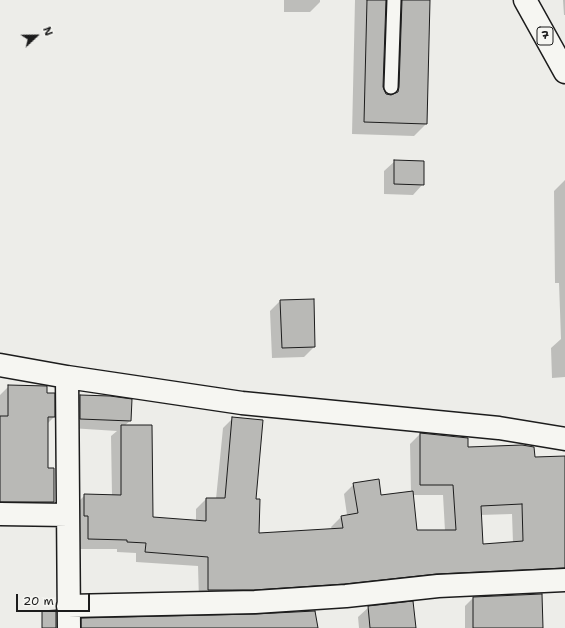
<!DOCTYPE html>
<style>
body{margin:0}
#map{position:relative;width:565px;height:628px;overflow:hidden;background:#edede9;font-family:"Shantell Sans",sans-serif}
canvas{display:block}
.north{position:absolute;left:16px;top:16px;width:40px;height:40px;-webkit-text-stroke:3px #f6f6f2;paint-order:stroke;rotate:68deg;font-size:11px;font-weight:700;line-height:16px;text-align:center;color:#1c1c1c}
.north::after{content:'';display:block;margin:auto;width:14px;height:18px;background:#1c1c1c;clip-path:polygon(50% 0,100% 100%,50% 72%,0 100%)}
.scale{position:absolute;left:16px;top:594px;width:74px;height:18px;box-sizing:border-box;border:2px solid #1c1c1c;border-top:0;padding-left:5px;font-size:12px;line-height:14px;white-space:nowrap;color:#1c1c1c;-webkit-text-stroke:3px #f6f6f2;paint-order:stroke}
</style>
<div id="map">
<canvas width="565" height="628"></canvas>
<div class="north">N</div>
<div class="scale">20 m</div>
</div>
<script>
const ctx = document.querySelector('canvas').getContext('2d');
ctx.lineJoin = 'round';
function fill(path, color) { ctx.fillStyle = color; ctx.fill(path, 'evenodd'); }
const toPath = rows => new Path2D(rows.map(r => 'M' + r).join(''));
function trace(path, color, width, dash) { ctx.strokeStyle = color; ctx.lineWidth = width; ctx.lineCap = dash ? 'butt' : 'round'; ctx.setLineDash(dash || []); ctx.stroke(path); }
function drawText(font, color, halo, rows, align = 'center') {
  ctx.font = font + ' "Shantell Sans",sans-serif'; ctx.lineWidth = 3.5; ctx.setLineDash([]); ctx.textBaseline = 'middle'; ctx.strokeStyle = halo; ctx.fillStyle = color; for (const [text, x, y, turn = 0] of rows) {
    ctx.save(); ctx.translate(x, y); ctx.rotate((+turn || 0) * Math.PI / 180); ctx.textAlign = isNaN(turn) ? turn : align; if (halo) ctx.strokeText(text, 0, 0); ctx.fillText(text, 0, 0); ctx.restore();
  }
}
fill(toPath([
 [284,0,320,0,320,2,310,12,284,12],
 [355,0,429,0,426,124,414,136,352,134],
 [385,5,389,8,390,13,387,95,382,87],
 [563,0,565,0,565,15,564,15],
 [395,161,423,184,413,195,384,194,384,171],
 [565,180,565,377,552,378,551,348,561,339,559,283,555,283,554,191],
 [281,300,314,347,304,357,272,358,270,311],
 [9,386,46,394,54,417,47,424,47,469,53,502,41,514,0,513,0,395],
 [80,396,130,421,124,426,152,518,196,521,196,509,206,499,216,499,223,428,233,418,255,500,258,534,332,529,331,527,341,517,347,515,344,494,354,484,381,496,411,492,410,444,420,434,467,448,534,458,565,457,565,583,199,600,198,566,136,562,136,553,117,552,117,549,78,549,75,505,85,495,112,496,111,436,117,431,70,428,70,406],
 [413,495,443,495,445,531,417,530],
 [512,514,513,543,482,545,480,515],
 [473,598,542,628,465,628,465,606],
 [369,607,415,628,359,628,358,617]
]), '#0003');
const building = toPath([
 [367,0,386,0,383,87,386,94,391,95,398,92,399,87,402,0,430,0,427,124,364,122,367,0],
 [394,160,424,161,424,185,394,184,394,160],
 [314,299,315,347,282,348,280,300,314,299],
 [8,385,47,386,47,393,55,393,55,417,48,417,48,468,54,468,54,502,0,502,0,416,8,416,8,385],
 [80,395,110,396,132,399,131,421,80,419,80,395],
 [232,417,263,420,256,499,260,499,259,533,343,528,341,516,358,513,353,483,379,479,381,495,413,491,417,530,456,530,453,485,420,485,420,433,468,438,468,447,522,445,534,447,535,457,565,456,565,568,437,574,345,584,254,590,208,590,208,557,145,552,146,543,127,542,127,540,88,539,88,516,84,516,84,494,121,495,121,425,152,425,153,517,206,521,206,498,225,498,232,417],
 [522,504,523,541,483,544,481,506,522,504],
 [542,594,543,628,473,628,473,597,542,594],
 [413,601,416,628,370,628,368,606,413,601],
 [56,610,56,628,42,628,42,611,56,610],
 [315,611,318,628,81,628,81,618,255,614,315,611]
]);
fill(building, '#b9b9b6');
trace(building, '#1c1c1c', 1);
const service = toPath([
 [391,87,394,0]
]);
const minor = toPath([
 [0,365,67,377,242,403,499,428,565,439],
 [67,377,69,628],
 [0,514,68,515],
 [68,606,255,602,346,596,438,586,565,580]
]);
const trunk = toPath([
 [525,0,565,72]
]);
trace(service, '#1c1c1c', 16);
trace(minor, '#1c1c1c', 25);
trace(trunk, '#1c1c1c', 25);
trace(service, '#f6f6f2', 13);
trace(minor, '#f6f6f2', 22);
trace(trunk, '#f6f6f2', 22);
for (const [x, y, w] of [
 [545,36,16]
]) { const box = new Path2D(); box.roundRect(x - w / 2, y - 9, w, 18, 3); ctx.fillStyle = '#f6f6f2'; ctx.fill(box); trace(box, '#1c1c1c', 1); }
drawText('bold 11px', '#1c1c1c', null, [
 ["7",545,36]
]);
</script>
